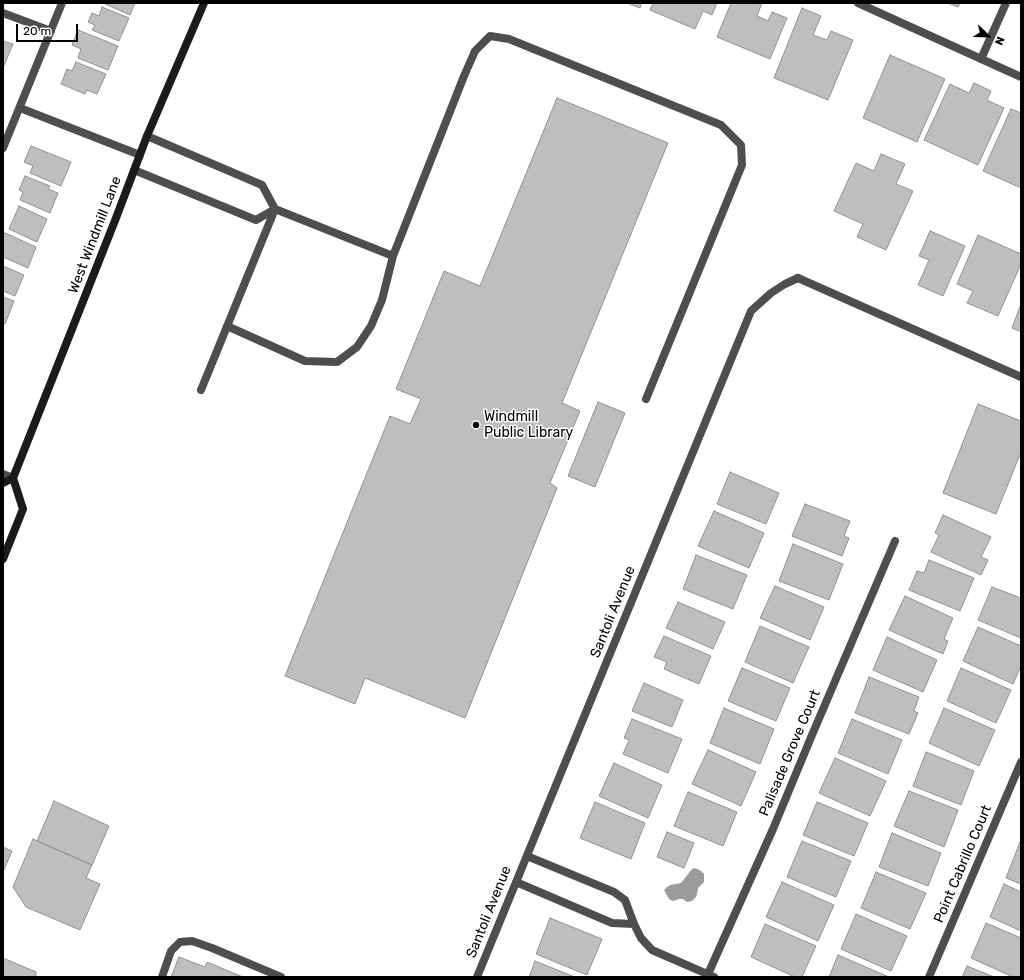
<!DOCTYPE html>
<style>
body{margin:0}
#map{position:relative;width:1024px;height:980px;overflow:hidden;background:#fff;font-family:Rubik,sans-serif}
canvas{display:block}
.frame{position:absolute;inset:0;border:4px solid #000;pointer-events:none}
.north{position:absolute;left:968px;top:16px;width:40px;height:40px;-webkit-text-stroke:3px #fff;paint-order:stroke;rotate:113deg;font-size:11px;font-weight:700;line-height:16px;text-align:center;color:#000}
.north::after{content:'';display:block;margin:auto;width:14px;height:18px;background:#000;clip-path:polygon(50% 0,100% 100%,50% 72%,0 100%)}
.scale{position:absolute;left:16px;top:24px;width:62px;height:18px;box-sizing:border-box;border:2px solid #000;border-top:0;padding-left:5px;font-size:12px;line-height:14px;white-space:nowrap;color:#000;-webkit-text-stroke:3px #fff;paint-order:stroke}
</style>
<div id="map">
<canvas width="1024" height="980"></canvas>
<div class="frame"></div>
<div class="north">N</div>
<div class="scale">20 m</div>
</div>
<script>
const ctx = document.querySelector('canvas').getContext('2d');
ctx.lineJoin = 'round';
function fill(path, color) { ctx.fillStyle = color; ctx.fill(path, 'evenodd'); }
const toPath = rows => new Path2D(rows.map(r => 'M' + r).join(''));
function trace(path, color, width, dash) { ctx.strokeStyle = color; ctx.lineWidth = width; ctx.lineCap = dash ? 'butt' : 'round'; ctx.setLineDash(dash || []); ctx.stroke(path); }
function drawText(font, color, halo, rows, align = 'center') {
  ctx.font = font + ' Rubik,sans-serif'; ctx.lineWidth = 3; ctx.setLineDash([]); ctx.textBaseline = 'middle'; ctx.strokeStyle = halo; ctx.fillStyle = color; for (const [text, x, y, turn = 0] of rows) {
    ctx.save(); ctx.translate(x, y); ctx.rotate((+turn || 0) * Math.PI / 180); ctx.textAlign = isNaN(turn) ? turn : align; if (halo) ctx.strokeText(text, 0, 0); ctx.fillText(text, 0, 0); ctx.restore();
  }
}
fill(toPath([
 [694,868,700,870,704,874,704,882,698,888,697,894,696,897,692,901,687,902,683,899,679,899,674,901,670,900,666,894,664,890,667,887,670,885,681,883,692,869]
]), '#9c9c9c');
const building = toPath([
 [103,3,135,3,130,15,103,3],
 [627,3,641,3,640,8,627,3],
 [653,3,717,3,712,15,703,11,695,29,650,10,653,3],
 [731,3,762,3,757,16,768,21,772,12,787,18,770,59,717,37,731,3],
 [948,3,960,3,958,7,948,3],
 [102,7,129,18,119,41,92,30,95,25,88,22,92,13,99,16,102,7],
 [802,8,821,16,813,35,827,40,831,31,853,40,828,100,774,78,802,8],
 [78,30,118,46,108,70,78,58,81,49,72,45,78,30],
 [3,41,13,44,3,68,3,41],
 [890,55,945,79,917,142,863,118,890,55],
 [76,62,106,74,97,94,87,90,85,94,61,84,67,69,72,71,76,62],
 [974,83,991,91,987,100,1004,108,978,165,924,140,950,84,969,93,974,83],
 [557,98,668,143,562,403,580,411,550,483,557,488,465,718,365,678,355,704,285,676,390,416,410,424,421,399,396,389,444,271,480,286,557,98],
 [1011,109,1021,113,1021,188,983,171,1011,109],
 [31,146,71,162,61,186,30,173,33,166,24,162,31,146],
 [881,154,905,164,896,184,913,191,886,250,857,237,863,224,834,211,856,163,874,171,881,154],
 [25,176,50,186,48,189,58,193,50,213,20,200,23,192,19,190,25,176],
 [19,206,47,219,37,242,9,229,19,206],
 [930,231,965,246,943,296,918,285,929,260,919,256,930,231],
 [3,232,36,247,28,268,3,257,3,232],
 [978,235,1021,254,1021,264,998,316,967,303,973,291,957,284,978,235],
 [3,266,24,275,15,296,3,291,3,266],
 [3,297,14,301,5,324,3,323,3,297],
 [1021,304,1021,332,1012,328,1021,304],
 [598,402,625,413,595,487,568,476,598,402],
 [978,404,1021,421,1021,452,996,514,943,493,978,404],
 [730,472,779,493,766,524,717,504,730,472],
 [805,504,850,521,844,536,849,538,842,556,792,536,805,504],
 [714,511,764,533,749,568,698,546,714,511],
 [943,515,991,537,981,557,988,560,981,575,931,552,939,535,935,533,943,515],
 [793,544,843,564,829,600,779,581,793,544],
 [696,555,747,575,733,609,683,589,696,555],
 [929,560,974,578,960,611,909,590,917,571,924,573,929,560],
 [775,586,824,607,810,640,760,618,775,586],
 [992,587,1021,598,1021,638,978,620,992,587],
 [905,596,953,618,944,639,948,641,943,654,889,630,905,596],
 [678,602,725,622,713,649,666,628,678,602],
 [760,626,809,647,793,683,745,662,760,626],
 [978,627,1021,646,1021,666,1013,684,963,661,978,627],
 [664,636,711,656,699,684,664,669,667,662,654,657,664,636],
 [887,637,937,660,923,692,873,670,887,637],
 [742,668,790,688,776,721,728,701,742,668],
 [961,668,1011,690,996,723,947,701,961,668],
 [869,677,919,697,914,711,918,713,909,734,855,713,869,677],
 [644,683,683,700,672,727,632,711,644,683],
 [724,708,774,729,760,764,710,743,724,708],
 [944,708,995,730,979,766,929,743,944,708],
 [632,719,682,739,668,773,623,754,629,740,624,738,632,719],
 [852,719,902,740,888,774,838,753,852,719],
 [708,750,756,772,741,806,692,784,708,750],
 [926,752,974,771,961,805,913,786,926,752],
 [835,758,886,781,870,816,819,793,835,758],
 [614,763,662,785,648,818,599,796,614,763],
 [909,791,958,810,944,847,894,826,909,791],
 [688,792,737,812,723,846,674,826,688,792],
 [54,801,109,826,92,865,37,841,54,801],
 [595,802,645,823,631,859,580,838,595,802],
 [817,802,868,823,854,856,803,835,817,802],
 [667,832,694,843,684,868,657,857,667,832],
 [892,833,941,853,928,886,879,867,892,833],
 [33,839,92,865,86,878,100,884,80,930,26,907,13,887,33,839],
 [802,841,851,861,836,897,787,877,802,841],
 [1020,842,1021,843,1021,884,1006,878,1020,842],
 [3,847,12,851,3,872,3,847],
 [876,872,926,893,910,929,861,908,876,872],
 [782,882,834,905,818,941,766,917,782,882],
 [1004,884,1021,892,1021,931,990,917,1004,884],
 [856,914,907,936,891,971,841,949,856,914],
 [550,918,602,939,587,975,536,954,550,918],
 [986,923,1021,938,1021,977,1013,977,971,958,986,923],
 [765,924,816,946,802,977,795,977,751,957,765,924],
 [838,955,889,977,829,977,838,955],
 [179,957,205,967,207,962,243,977,171,977,179,957],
 [3,958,36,972,36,977,3,977,3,958],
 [535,961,575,977,529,977,535,961],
 [967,966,994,977,962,977,967,966]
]);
fill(building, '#bebebe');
trace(building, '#929292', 1);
trace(toPath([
 [147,136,262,185,275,209,393,256],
 [134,170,256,220,275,209],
 [798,278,1021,377],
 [227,326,305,361,337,362,357,347,371,326,382,300,393,256,464,76,475,51,490,36,509,39,721,125,741,145,742,165,646,399],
 [201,390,275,209],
 [3,474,13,478],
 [162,977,171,951,180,942,192,941,212,948,281,977]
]), '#4e4e4e', 8);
trace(toPath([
 [858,3,1021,77],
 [3,13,51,31],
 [981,59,1006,3],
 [20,108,140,155],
 [3,148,62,3],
 [527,856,614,892,625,900,634,924,641,938,652,950,714,977],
 [516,882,612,923,634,924],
 [708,974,773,829,812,735,895,541],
 [477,977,751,311,771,293,785,284,798,278],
 [929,977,1021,762]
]), '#4e4e4e', 8);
trace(toPath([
 [3,483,13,478],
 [3,559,23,509,13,478,116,218,147,136,204,3]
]), '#1b1b1b', 8);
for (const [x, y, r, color] of [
 [476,425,4,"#000"]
]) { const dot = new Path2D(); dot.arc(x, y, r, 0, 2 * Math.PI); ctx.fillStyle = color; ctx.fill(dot); trace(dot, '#fff', 1.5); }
drawText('14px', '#000', '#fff', [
 ["West Windmill Lane",95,235,-69],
 ["Santoli Avenue",613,612,-68],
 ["Palisade Grove Court",790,753,-67],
 ["Point Cabrillo Court",963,864,-67],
 ["Santoli Avenue",489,912,-68]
]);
drawText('14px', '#000', '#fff', [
 ["Windmill",484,417],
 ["Public Library",484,433]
], 'left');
</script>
